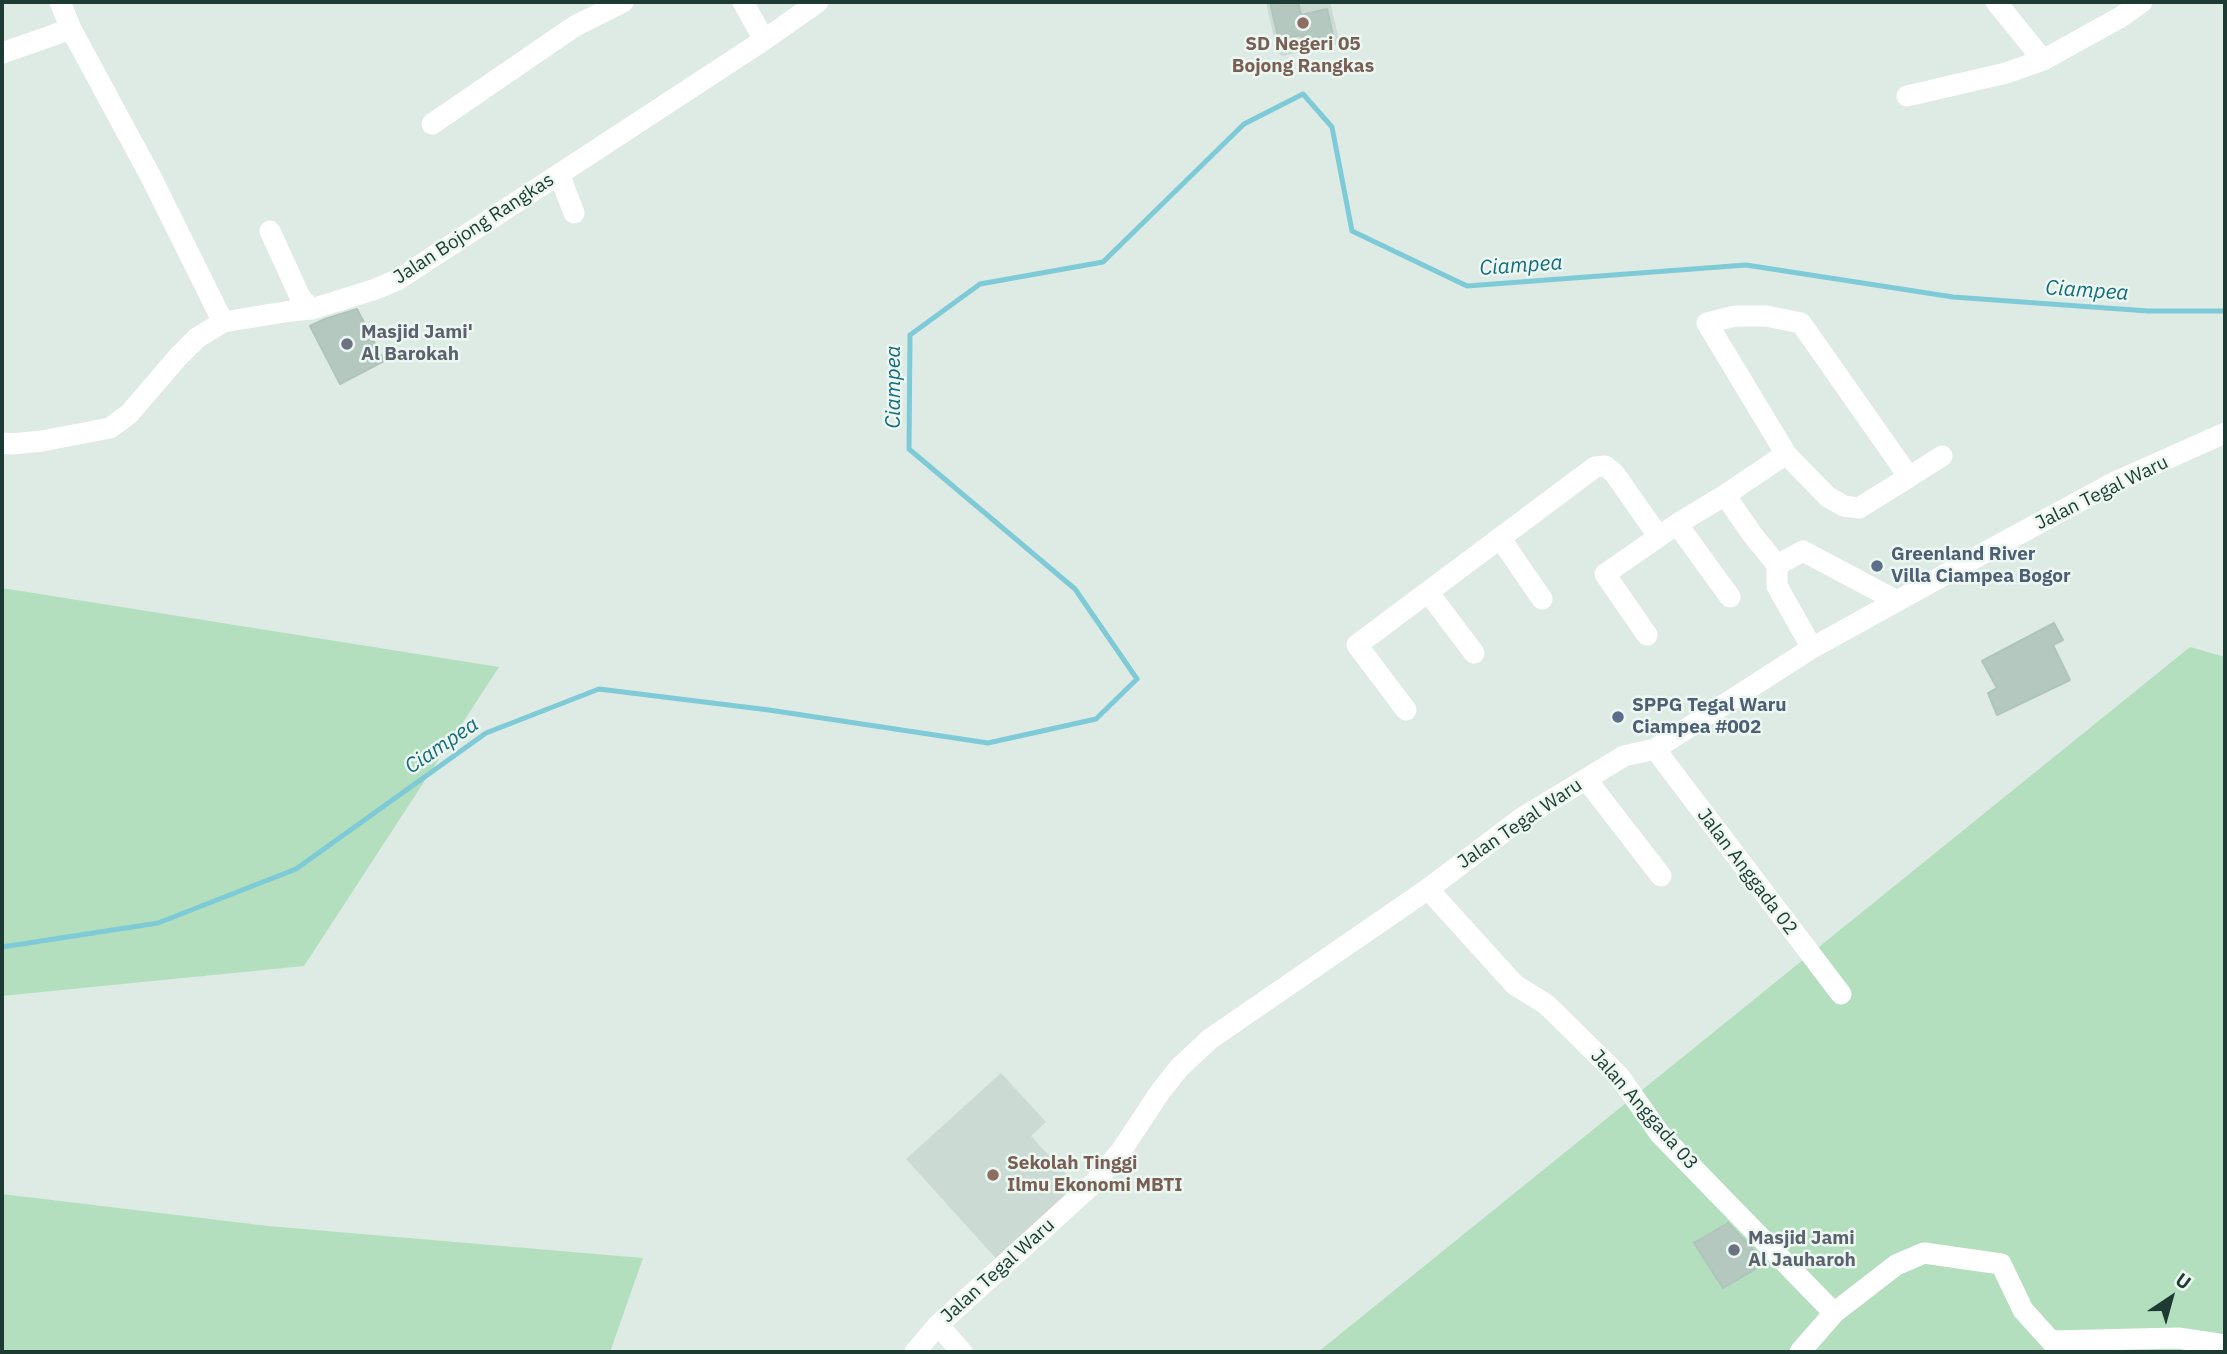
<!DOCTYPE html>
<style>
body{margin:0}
#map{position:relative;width:2227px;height:1354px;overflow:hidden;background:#ddebe4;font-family:"IBM Plex Sans",sans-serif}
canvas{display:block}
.frame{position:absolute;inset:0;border:4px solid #1d3b33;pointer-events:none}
.north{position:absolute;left:2136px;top:1263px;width:70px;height:70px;-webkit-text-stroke:5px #edf7f2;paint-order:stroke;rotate:36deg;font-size:19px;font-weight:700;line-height:28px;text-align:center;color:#1d3b33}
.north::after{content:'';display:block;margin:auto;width:24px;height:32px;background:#1d3b33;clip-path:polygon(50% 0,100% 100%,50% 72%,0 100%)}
</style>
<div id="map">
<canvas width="2227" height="1354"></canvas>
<div class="frame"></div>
<div class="north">U</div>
</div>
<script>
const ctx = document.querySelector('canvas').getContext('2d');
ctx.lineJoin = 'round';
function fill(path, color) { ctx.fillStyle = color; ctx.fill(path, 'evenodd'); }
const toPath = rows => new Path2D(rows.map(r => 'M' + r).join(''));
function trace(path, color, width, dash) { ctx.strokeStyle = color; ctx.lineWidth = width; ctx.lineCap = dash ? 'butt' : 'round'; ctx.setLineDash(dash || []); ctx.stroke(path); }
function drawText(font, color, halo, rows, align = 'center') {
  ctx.font = font + ' "IBM Plex Sans",sans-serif'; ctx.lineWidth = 5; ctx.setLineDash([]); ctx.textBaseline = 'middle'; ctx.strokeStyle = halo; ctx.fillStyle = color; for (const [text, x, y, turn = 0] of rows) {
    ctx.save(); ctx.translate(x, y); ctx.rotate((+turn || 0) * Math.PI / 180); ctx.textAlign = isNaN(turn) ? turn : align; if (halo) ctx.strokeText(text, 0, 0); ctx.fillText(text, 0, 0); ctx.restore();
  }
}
fill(toPath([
 [1266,2,1330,2,1340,44,1282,56,1277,51],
 [1001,1073,1046,1122,1031,1136,1081,1191,1001,1264,906,1159]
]), '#cbdbd3');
fill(toPath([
 [2,588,499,667,304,966,2,996],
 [2190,647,2225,657,2225,1352,1318,1352],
 [2,1194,268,1226,643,1258,610,1352,2,1352]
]), '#b3dfbe');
trace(toPath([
 [2,947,158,923,296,869,486,733,599,689,769,710,988,743,1096,719,1137,679,1075,589,909,449,910,335,980,284,1103,262,1244,124,1303,94,1332,127,1352,231,1467,286,1746,265,1953,297,2148,311,2225,311]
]), '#7ecad6', 5);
const building = toPath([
 [1270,2,1298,2,1301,15,1327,9,1334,40,1304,47,1301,35,1279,41,1270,2],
 [357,309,384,361,340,384,310,326,325,319,357,309],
 [2054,623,2063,640,2053,645,2070,680,1997,715,1988,693,1997,688,1982,661,2054,623],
 [1728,1223,1766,1263,1723,1288,1694,1243,1728,1223]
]);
fill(building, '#b5c8c0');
trace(building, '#afc5bb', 2);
trace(toPath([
 [60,2,71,29,151,177,223,322],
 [743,2,764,40],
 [1996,2,2043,60,2121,17,2142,2],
 [2,53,71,29],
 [1907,96,2006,73,2043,60],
 [432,124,575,26,623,2],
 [559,174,574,213],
 [270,231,301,299,312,309],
 [1735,316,1766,316,1801,323,1909,477,1859,508,1844,506,1828,497,1786,454,1707,323,1735,316],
 [2,443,12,444,42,441,110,428,129,414,178,357,197,338,223,322,291,311,312,309,376,289,399,279,764,40,818,2],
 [1909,477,1942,456],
 [1725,495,1786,454],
 [1677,524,1730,597],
 [1500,538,1542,599],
 [1777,565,1777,586,1812,648],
 [1428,592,1474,653],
 [1647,635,1605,574,1677,524,1725,495,1752,534,1777,565,1803,551,1897,601],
 [1406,710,1357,645,1595,467,1605,466,1614,473,1659,537],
 [1655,749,1841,994],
 [1586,779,1661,876],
 [1428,889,1515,985,1546,1004,1619,1076,1660,1134,1834,1313,1896,1265,1924,1253,2001,1264,2023,1310,2051,1341,2178,1338,2225,1345],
 [938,1325,962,1352],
 [915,1352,938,1325,1095,1182,1121,1151,1160,1092,1179,1068,1210,1039,1428,889,1522,818,1624,756,1655,749,1812,648,1995,547,2115,482,2225,433],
 [1800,1352,1834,1313]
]), '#fff', 21);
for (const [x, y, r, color] of [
 [1303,23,7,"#8d6e63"],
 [347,344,7,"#6b7280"],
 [1877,566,7,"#5c6f8a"],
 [1618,717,7,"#5c6f8a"],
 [993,1175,7,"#8d6e63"],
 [1734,1250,7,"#6b7280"]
]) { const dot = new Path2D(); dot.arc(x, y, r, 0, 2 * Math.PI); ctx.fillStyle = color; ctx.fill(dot); trace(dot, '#edf7f2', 2.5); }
drawText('bold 19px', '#785e54', '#edf7f2', [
 ["SD Negeri 05",1303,45],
 ["Bojong Rangkas",1303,67],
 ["Sekolah Tinggi",1007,1164,"left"],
 ["Ilmu Ekonomi MBTI",1007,1186,"left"]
]);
drawText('19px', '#1d3b33', '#edf7f2', [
 ["Jalan Bojong Rangkas",474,229,-33],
 ["Jalan Tegal Waru",2102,493,-26],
 ["Jalan Tegal Waru",1520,824,-34],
 ["Jalan Anggada 02",1747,872,53],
 ["Jalan Anggada 03",1644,1110,49],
 ["Jalan Tegal Waru",998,1271,-42]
]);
drawText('bold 19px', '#5b616d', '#edf7f2', [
 ["Masjid Jami'",361,333],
 ["Al Barokah",361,355],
 ["Masjid Jami",1748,1239],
 ["Al Jauharoh",1748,1261]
], 'left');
drawText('bold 19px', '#4e5e75', '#edf7f2', [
 ["Greenland River",1891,555],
 ["Villa Ciampea Bogor",1891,577],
 ["SPPG Tegal Waru",1632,706],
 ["Ciampea #002",1632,728]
], 'left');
drawText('italic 21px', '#126c7c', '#edf7f2', [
 ["Ciampea",1521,266,-4],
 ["Ciampea",2087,291,4],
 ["Ciampea",894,387,-90],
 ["Ciampea",442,746,-34]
]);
</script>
